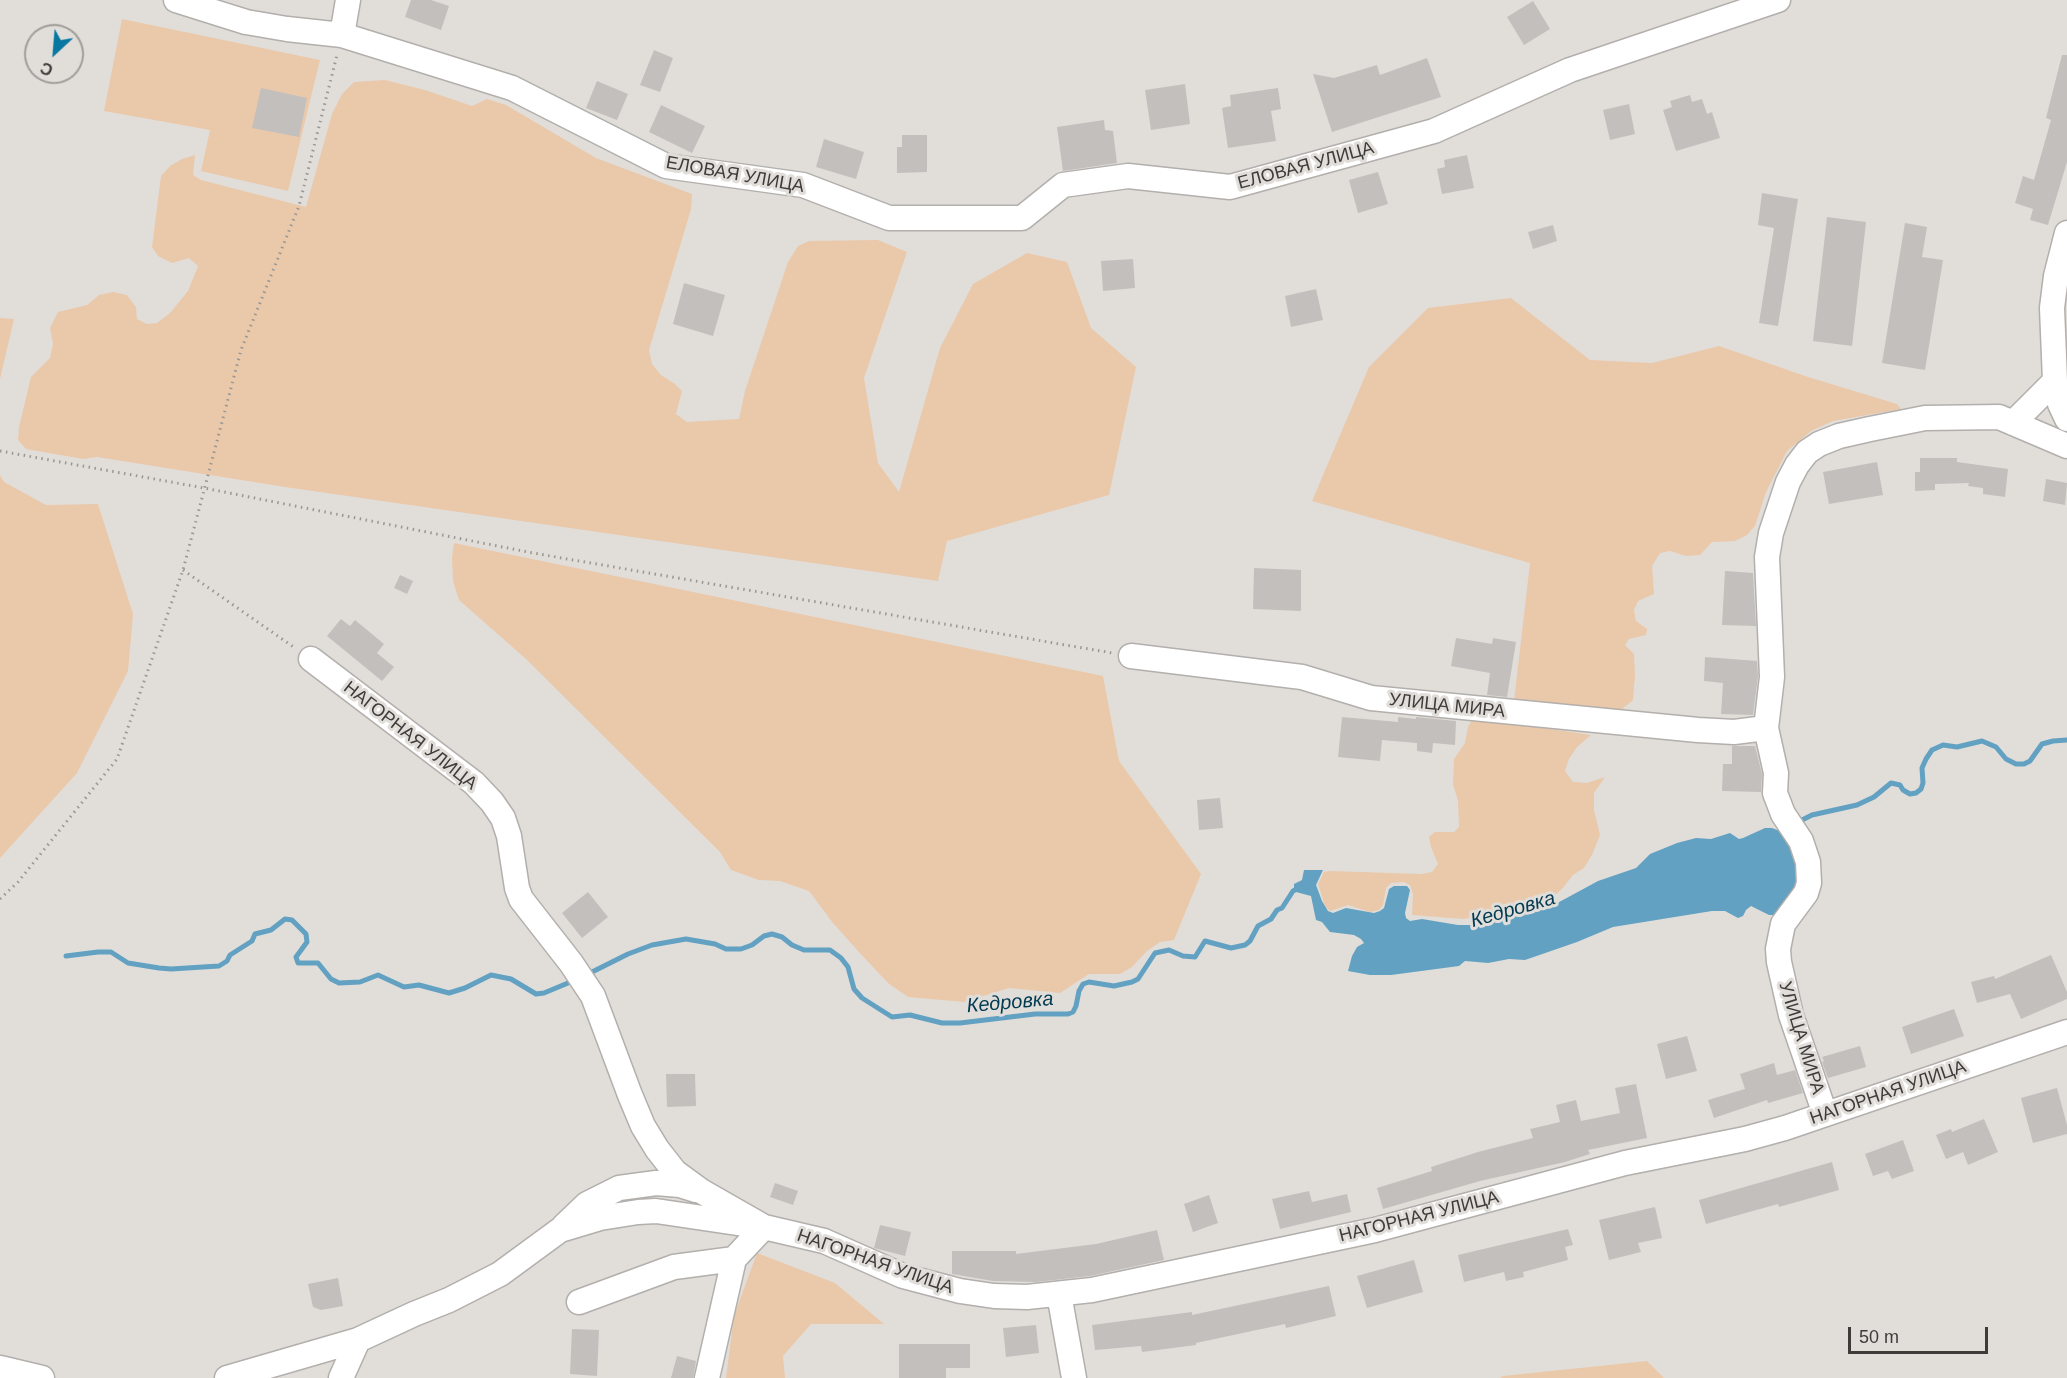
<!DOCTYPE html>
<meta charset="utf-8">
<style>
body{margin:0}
#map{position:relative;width:2067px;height:1378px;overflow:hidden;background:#e1deda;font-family:Helvetica,sans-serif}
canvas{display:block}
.north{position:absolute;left:24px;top:24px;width:60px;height:60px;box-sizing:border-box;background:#e1deda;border:2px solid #a09d9a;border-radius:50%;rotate:206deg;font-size:16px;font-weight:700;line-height:24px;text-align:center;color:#3e3c3b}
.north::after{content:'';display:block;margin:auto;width:21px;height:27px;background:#0877a1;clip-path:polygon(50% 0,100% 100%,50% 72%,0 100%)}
.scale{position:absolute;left:1848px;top:1327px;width:140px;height:27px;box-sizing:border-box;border:3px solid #3e3c3b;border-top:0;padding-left:8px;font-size:18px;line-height:21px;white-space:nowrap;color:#3e3c3b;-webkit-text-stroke:4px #e1deda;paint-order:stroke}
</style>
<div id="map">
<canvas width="2067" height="1378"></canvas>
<div class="north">С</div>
<div class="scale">50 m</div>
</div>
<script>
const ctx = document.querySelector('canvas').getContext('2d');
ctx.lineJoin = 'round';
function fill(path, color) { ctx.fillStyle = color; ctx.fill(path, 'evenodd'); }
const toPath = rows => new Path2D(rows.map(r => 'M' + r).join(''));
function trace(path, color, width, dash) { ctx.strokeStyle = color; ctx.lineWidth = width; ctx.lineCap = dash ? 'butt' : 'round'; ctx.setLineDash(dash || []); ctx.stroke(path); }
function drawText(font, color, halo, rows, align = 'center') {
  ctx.font = font + ' Helvetica,sans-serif'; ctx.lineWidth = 6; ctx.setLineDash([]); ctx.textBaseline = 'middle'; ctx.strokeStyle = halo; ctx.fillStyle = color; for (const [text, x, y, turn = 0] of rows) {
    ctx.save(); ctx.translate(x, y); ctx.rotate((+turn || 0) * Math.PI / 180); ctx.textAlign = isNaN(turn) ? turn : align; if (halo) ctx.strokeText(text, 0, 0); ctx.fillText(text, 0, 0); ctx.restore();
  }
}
fill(toPath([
 [122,19,320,60,288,191,201,171,210,130,104,111],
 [385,80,425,90,472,106,487,99,506,105,596,158,692,194,691,209,649,350,652,364,661,375,675,384,682,391,676,414,687,422,739,419,745,391,788,262,798,246,809,241,878,240,907,252,864,378,878,463,899,492,940,348,973,284,1027,253,1067,262,1091,328,1136,367,1109,495,947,541,938,581,285,487,97,457,83,459,26,449,18,440,19,427,31,377,50,358,53,344,50,328,58,312,87,305,99,295,113,292,127,295,136,307,137,319,147,324,157,323,170,313,188,291,198,266,189,258,172,263,158,256,152,247,161,176,170,166,182,159,195,155,193,175,201,180,306,207,332,114,342,94,354,82],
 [1511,298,1590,360,1652,363,1719,346,1805,376,1897,404,1901,409,1833,421,1811,431,1787,451,1766,492,1755,526,1747,535,1735,541,1712,542,1700,555,1686,556,1670,551,1660,553,1652,566,1654,594,1638,601,1634,610,1636,621,1647,629,1646,635,1629,639,1625,645,1634,654,1635,675,1633,700,1621,710,1514,701,1530,563,1312,501,1369,367,1428,308],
 [0,318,14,319,0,379],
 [0,475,4,482,46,505,98,504,133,614,128,671,77,773,0,858],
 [454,543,1103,676,1119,761,1201,874,1174,940,1160,942,1147,951,1132,967,1120,974,1089,974,1060,993,1009,988,964,1002,908,997,888,983,858,951,833,923,809,891,780,881,759,880,731,870,720,852,526,659,459,600,453,581,452,558],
 [1484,719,1591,735,1577,747,1569,759,1565,771,1573,782,1587,783,1605,777,1594,793,1594,810,1600,835,1592,855,1584,868,1573,875,1562,889,1549,900,1464,919,1412,915,1413,894,1410,885,1404,882,1391,883,1386,888,1383,905,1379,910,1370,912,1348,905,1330,911,1325,906,1318,884,1324,872,1330,871,1421,874,1432,872,1438,864,1431,847,1429,837,1435,832,1454,832,1459,827,1458,801,1453,784,1454,759,1465,743,1468,727,1472,720],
 [757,1253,835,1283,884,1324,811,1324,783,1356,785,1378,726,1378,734,1316],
 [1647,1361,1664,1378,1500,1378,1503,1376]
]), '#eac8aa');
fill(toPath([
 [1765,828,1772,828,1780,831,1799,859,1797,889,1776,915,1769,915,1751,906,1746,910,1743,916,1738,918,1725,911,1712,911,1613,927,1577,942,1525,960,1509,959,1488,963,1465,961,1459,966,1391,975,1370,975,1348,971,1352,956,1357,947,1364,943,1361,939,1354,935,1330,932,1322,922,1316,920,1311,896,1296,892,1294,889,1294,884,1302,880,1304,870,1323,870,1316,885,1322,901,1328,911,1333,913,1346,908,1374,913,1380,911,1384,908,1389,889,1394,886,1407,886,1410,890,1405,913,1406,918,1410,921,1422,919,1458,925,1475,925,1526,910,1550,907,1598,881,1636,868,1650,854,1677,843,1696,838,1711,839,1730,833,1739,839,1743,838]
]), '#62a1c2');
trace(toPath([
 [1798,822,1812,815,1857,805,1874,797,1891,783,1900,785,1903,790,1910,794,1916,793,1921,789,1923,783,1922,768,1926,759,1932,750,1943,745,1957,747,1982,741,1996,747,2006,759,2016,764,2024,764,2030,761,2042,744,2053,741,2067,740],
 [66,956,98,952,111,952,128,963,159,968,171,969,219,966,227,961,230,955,252,941,255,934,271,930,285,919,292,920,306,934,307,942,296,957,298,963,318,963,331,979,339,983,360,982,378,975,404,987,419,985,449,993,465,988,491,975,511,979,536,994,544,993,568,983],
 [588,974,628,954,652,945,686,939,715,944,726,949,741,949,752,945,764,936,772,934,782,937,792,945,804,950,830,950,841,958,848,967,854,989,862,998,892,1017,910,1015,942,1023,960,1023,1035,1014,1068,1014,1073,1012,1076,1006,1079,991,1083,984,1089,982,1114,986,1132,982,1138,979,1155,953,1169,950,1183,956,1195,957,1205,941,1231,948,1245,945,1250,941,1258,926,1271,919,1277,910,1282,908,1293,891,1301,887]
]), '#62a1c2', 5);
fill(toPath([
 [411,0,431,0,449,6,441,30,405,17],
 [1533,1,1550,29,1524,45,1507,17],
 [654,50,673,58,660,92,640,85],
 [2062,55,2067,55,2067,162,2048,225,2030,220,2033,209,2015,203,2023,176,2034,180,2051,120,2046,118],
 [1427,58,1441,97,1332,132,1313,74,1334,78,1377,65,1380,75],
 [597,81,628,94,617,120,586,108],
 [1185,84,1190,124,1151,130,1145,90],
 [261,88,307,98,299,137,252,128],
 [1278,88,1281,109,1271,111,1276,141,1228,148,1222,108,1231,106,1230,95],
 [1690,95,1692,102,1702,99,1707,114,1712,112,1720,138,1676,151,1663,110,1672,107,1670,101],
 [1629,104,1635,134,1610,140,1603,110],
 [661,105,705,126,692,153,649,132],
 [1104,120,1105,130,1113,131,1117,163,1063,171,1057,127],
 [902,135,927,135,927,172,897,173,897,147,902,147],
 [824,139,864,152,856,179,816,167],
 [1467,155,1474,188,1442,194,1437,169,1445,167,1444,160],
 [1378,172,1388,204,1358,213,1349,180],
 [1762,193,1798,199,1778,326,1759,323,1774,228,1758,225],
 [1827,217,1866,222,1852,346,1813,341],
 [1905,223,1927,227,1922,257,1943,260,1925,370,1882,363],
 [1553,225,1557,241,1533,249,1528,232],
 [1133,259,1135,288,1103,291,1101,261],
 [684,283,725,295,713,336,673,324],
 [1316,289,1323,320,1291,327,1285,296],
 [1920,458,1957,458,1957,462,2008,469,2005,497,1983,494,1983,488,1968,486,1969,483,1935,484,1935,490,1915,491,1915,472,1920,472],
 [1877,462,1883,495,1829,504,1823,472],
 [2046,479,2067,483,2065,505,2043,501],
 [1254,568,1301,570,1301,611,1253,609],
 [1725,571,1753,573,1756,626,1722,625],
 [400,575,413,581,407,594,394,588],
 [341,619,350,626,355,620,384,644,377,653,394,667,382,681,327,636],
 [1456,638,1492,644,1493,638,1516,642,1507,697,1487,695,1490,673,1451,666],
 [1705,657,1757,661,1758,676,1753,715,1721,714,1723,683,1704,681],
 [1342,717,1398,722,1398,717,1416,719,1416,717,1456,721,1455,745,1433,743,1432,753,1417,751,1417,743,1382,740,1380,761,1338,757],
 [1732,746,1755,746,1762,774,1761,792,1722,791,1723,764,1732,764],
 [1220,798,1223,828,1199,830,1197,800],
 [588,892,608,917,582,938,562,913],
 [2051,955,2067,992,2067,999,2021,1019,2010,994,1977,1003,1971,982,1994,976,1995,979],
 [1954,1009,1964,1036,1911,1054,1902,1027],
 [1687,1036,1697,1071,1666,1079,1657,1044],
 [1860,1046,1866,1067,1828,1078,1822,1062,1824,1061,1822,1057],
 [1774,1063,1777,1075,1795,1070,1803,1093,1768,1103,1767,1100,1714,1118,1708,1100,1745,1089,1740,1074],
 [666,1074,695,1074,696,1106,667,1107],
 [1636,1084,1647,1138,1588,1150,1590,1154,1565,1162,1480,1181,1383,1209,1377,1188,1432,1171,1431,1167,1478,1152,1533,1138,1530,1129,1560,1122,1556,1105,1576,1100,1581,1121,1620,1113,1615,1088],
 [2057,1088,2067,1125,2067,1134,2033,1143,2021,1098],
 [1984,1119,1998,1152,1968,1165,1963,1152,1946,1159,1936,1135,1951,1129,1952,1132],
 [1903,1140,1914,1171,1892,1179,1888,1171,1873,1176,1865,1154],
 [1832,1162,1839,1190,1779,1207,1778,1204,1706,1224,1699,1200],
 [775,1183,798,1191,793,1205,770,1197],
 [1309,1191,1312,1202,1347,1194,1351,1212,1280,1229,1272,1199],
 [1209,1195,1218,1223,1193,1232,1184,1204],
 [1655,1207,1662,1238,1638,1243,1641,1252,1609,1260,1599,1220],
 [880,1225,911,1232,905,1256,874,1248],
 [1568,1229,1573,1245,1565,1247,1568,1260,1523,1272,1524,1277,1506,1281,1504,1272,1464,1282,1458,1255],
 [1157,1230,1164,1260,1090,1276,1036,1282,993,1281,952,1274,952,1251,1016,1251,1016,1254,1096,1244],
 [1414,1260,1423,1292,1367,1308,1357,1276],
 [338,1278,343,1306,321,1310,313,1307,308,1284],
 [1329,1286,1336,1316,1286,1328,1285,1324,1196,1343,1196,1345,1142,1352,1141,1346,1095,1350,1092,1325,1192,1312,1192,1315],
 [1036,1325,1039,1353,1006,1357,1003,1328],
 [572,1329,599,1330,597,1376,570,1374],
 [899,1344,970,1344,970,1368,946,1368,946,1378,899,1378],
 [677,1356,696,1361,693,1378,671,1378]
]), '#c3bfbc');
const minor = toPath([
 [176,0,246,22,287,29,342,35,512,88,666,166,803,185,889,218,1022,218,1063,185,1128,176,1230,187,1434,131,1570,70,1778,0],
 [342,35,348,0],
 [2067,233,2056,276,2052,308,2055,381,2060,404,2067,419],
 [2013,423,2055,381],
 [1131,656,1302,677,1371,698,1698,730,1734,732,1766,728],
 [311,659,474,783,492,802,503,818,509,836,517,888,521,899,571,963,593,996,630,1095,643,1126,657,1149,675,1172,701,1191,764,1227,734,1259,674,1267,579,1302],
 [1825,1114,1791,1015,1779,962,1778,949,1783,924,1806,893,1809,883,1808,862,1801,841,1783,814,1775,793,1776,773,1766,728,1772,677,1767,557,1771,533,1788,482,1797,465,1807,452,1819,444,1839,436,1870,429,1925,418,1999,417,2067,446],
 [564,1226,587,1204,619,1188,656,1183,680,1185,696,1190],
 [1059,1294,1074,1378],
 [0,1368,42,1378],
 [227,1378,358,1340,414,1314,449,1300,500,1274,560,1230,600,1218,638,1212,656,1211,764,1227,824,1241,903,1276,960,1291,994,1296,1027,1297,1092,1290,1375,1230,1625,1163,1745,1139,1785,1128,2067,1032],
 [341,1378,358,1340],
 [707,1378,734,1259]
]);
trace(minor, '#b2afac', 27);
trace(toPath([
 [0,451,204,488,533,553,1112,653],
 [183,570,295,648],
 [0,899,18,882,117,759,183,570,241,350,299,206,337,55]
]), '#999794', 3, [1.5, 4.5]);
trace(minor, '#fff', 24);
drawText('18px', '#3e3c3b', '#e1deda', [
 ["ЕЛОВАЯ УЛИЦА",1306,166,-15],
 ["ЕЛОВАЯ УЛИЦА",735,175,10],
 ["УЛИЦА МИРА",1447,706,6],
 ["НАГОРНАЯ УЛИЦА",410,736,38],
 ["УЛИЦА МИРА",1801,1038,73],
 ["НАГОРНАЯ УЛИЦА",1888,1093,-19],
 ["НАГОРНАЯ УЛИЦА",1419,1217,-14],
 ["НАГОРНАЯ УЛИЦА",875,1262,19]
]);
drawText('italic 20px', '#013a51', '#e1deda', [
 ["Кедровка",1513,910,-16],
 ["Кедровка",1010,1003,-5]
]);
</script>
